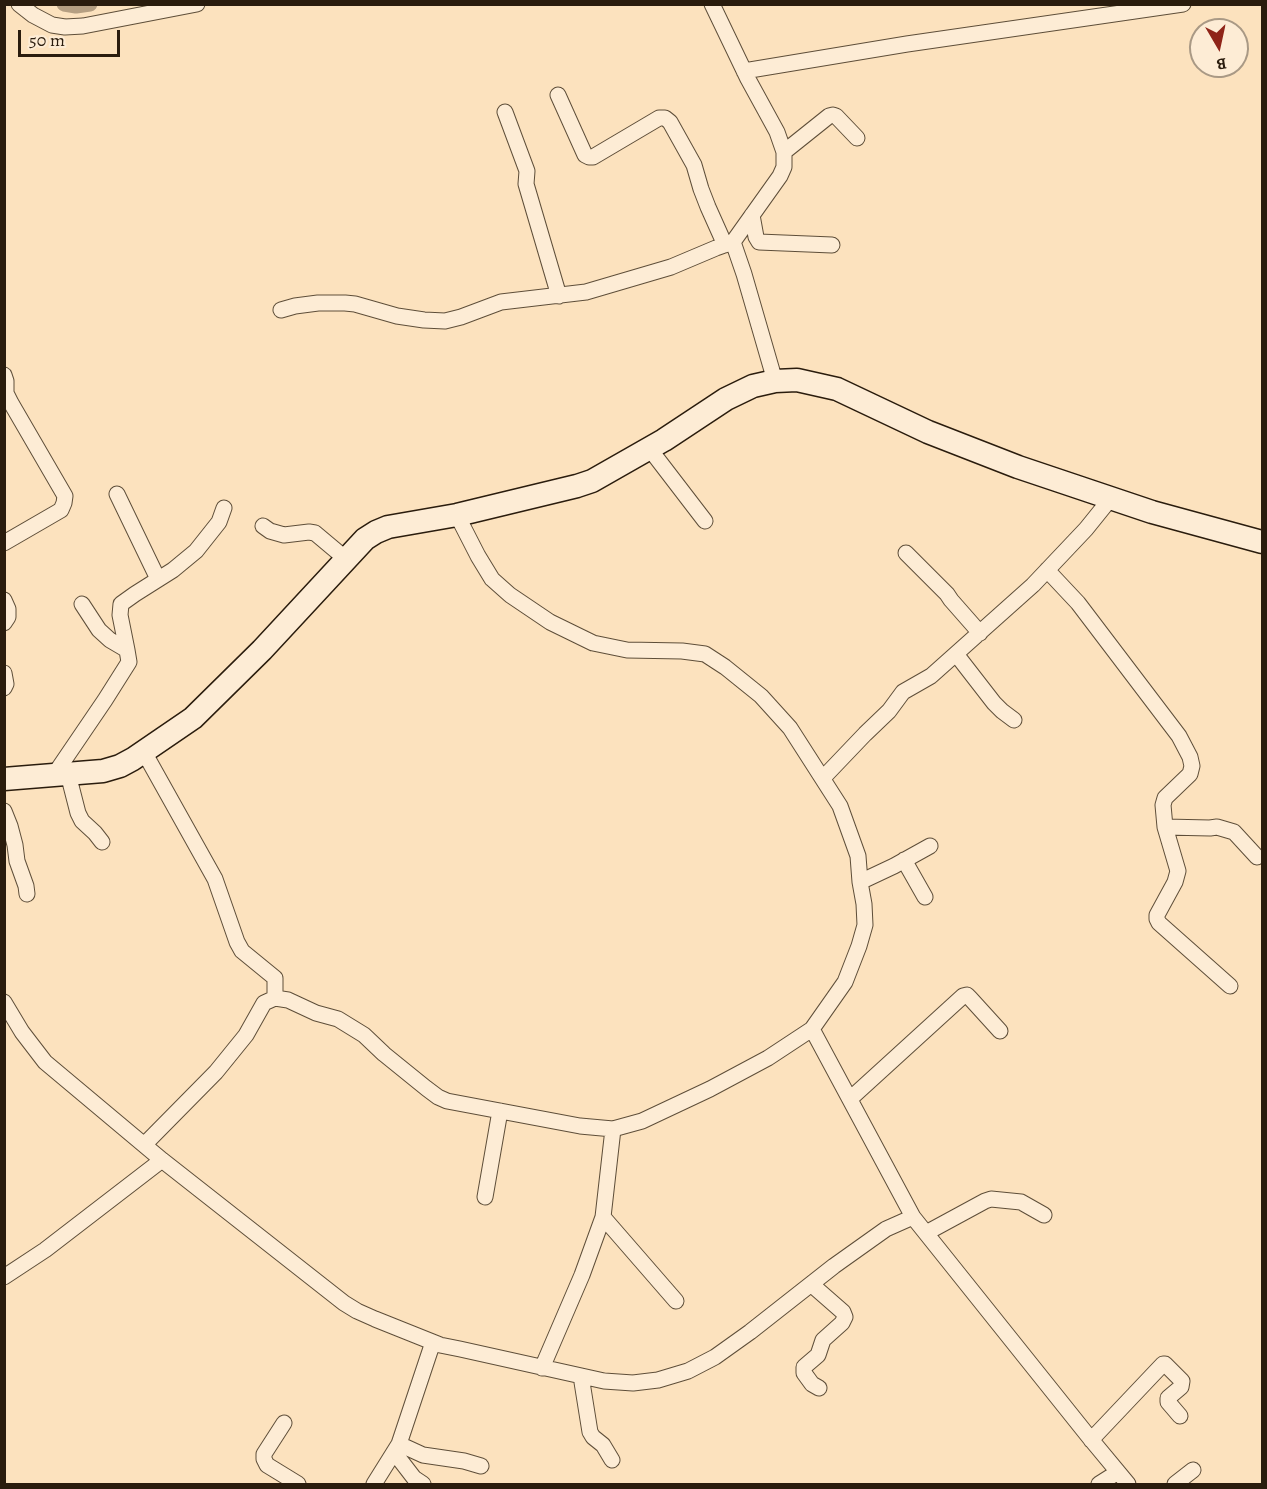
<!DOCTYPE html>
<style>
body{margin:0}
#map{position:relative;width:1267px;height:1489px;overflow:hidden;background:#fce2be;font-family:Alegreya,serif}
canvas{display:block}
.frame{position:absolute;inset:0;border:6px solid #2a1c0d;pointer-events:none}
.north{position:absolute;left:1189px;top:18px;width:60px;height:60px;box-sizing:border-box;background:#fdecd5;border:2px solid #a99985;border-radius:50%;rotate:171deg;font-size:16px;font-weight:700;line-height:24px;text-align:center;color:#2a1c0d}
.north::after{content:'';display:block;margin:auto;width:21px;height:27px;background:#8f2418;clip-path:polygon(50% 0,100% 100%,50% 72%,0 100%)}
.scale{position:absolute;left:18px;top:30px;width:102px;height:27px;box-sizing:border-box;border:3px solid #2a1c0d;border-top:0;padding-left:8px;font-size:18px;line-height:21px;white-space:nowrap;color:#2a1c0d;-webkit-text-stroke:4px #fdecd5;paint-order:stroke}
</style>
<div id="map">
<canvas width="1267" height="1489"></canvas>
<div class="frame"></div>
<div class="north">B</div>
<div class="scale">50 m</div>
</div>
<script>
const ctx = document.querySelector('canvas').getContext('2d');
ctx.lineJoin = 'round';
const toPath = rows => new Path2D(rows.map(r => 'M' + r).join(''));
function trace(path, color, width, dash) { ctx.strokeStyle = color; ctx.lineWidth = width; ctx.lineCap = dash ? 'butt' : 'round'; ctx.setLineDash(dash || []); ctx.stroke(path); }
trace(toPath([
 [64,4,76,6,90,4]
]), '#b59f82', 15);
const street = toPath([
 [19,4,33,15,52,25,65,27,83,26,197,4],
 [712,4,748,79,777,132,784,152,784,167,780,176,733,242,744,274,775,381],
 [744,71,907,44,1183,4],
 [558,95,585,155,589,157,593,157,659,118,665,118,670,122,694,165,701,189,708,207,725,245],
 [505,112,527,171,526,184,559,296],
 [784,152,829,116,833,115,836,116,857,138],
 [752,215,756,237,759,242,832,245],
 [281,310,295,306,318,303,345,303,355,304,397,316,424,320,445,321,461,317,501,302,586,292,671,267,716,248,733,242],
 [4,375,6,381,6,393,11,403,65,496,64,503,61,510,4,543],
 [649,448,705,521],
 [117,494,158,579],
 [457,515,478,556,492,579,510,595,550,622,593,643,627,650,682,651,705,654,725,667,761,696,790,728,840,806,858,856,860,882,864,904,865,925,859,946,845,982,812,1029,913,1217,1089,1437,1128,1484],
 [263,526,270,531,284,535,309,532,315,533,346,559],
 [906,553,947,594,951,600,980,633],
 [1047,570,1078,603,1179,736,1190,757,1192,766,1190,774,1165,798,1163,805,1165,827,1178,871,1175,882,1157,915,1157,919,1159,923,1230,986],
 [4,600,8,609,8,617,4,623],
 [127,650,120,615,121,604,135,594,173,570,196,551,219,522,224,508],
 [956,654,994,703,1002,711,1014,720],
 [4,673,6,684,4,688],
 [144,752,215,879,237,942,242,951,275,978,275,998],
 [68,774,78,813,82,821,95,833,102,842],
 [54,775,105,700,129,662,127,650,110,640,99,630,82,604],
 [823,778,865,734,889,711,903,692,931,676,1033,585,1086,529,1111,498],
 [4,811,10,826,15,845,17,861,26,886,27,894],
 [1165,827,1210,828,1217,827,1234,832,1257,857],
 [904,860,925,897],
 [860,882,894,866,930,846],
 [4,1002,22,1032,45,1062,162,1160,344,1303,357,1311,375,1319,440,1345,460,1349,604,1381,633,1383,658,1380,688,1371,715,1357,750,1332,834,1266,886,1229,913,1217],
 [850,1099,963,996,967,995,970,998,1000,1031],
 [613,1129,603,1217,676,1301],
 [144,1145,216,1072,246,1035,264,1003,275,998,288,1000,316,1013,338,1019,364,1035,384,1054,426,1088,438,1097,447,1101,580,1126,613,1129,642,1121,710,1089,768,1058,812,1029],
 [485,1197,500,1111],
 [926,1233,985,1201,991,1199,1021,1202,1044,1215],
 [4,1277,45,1250,162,1160],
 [811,1284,843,1312,845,1317,842,1323,823,1340,818,1355,804,1367,804,1373,812,1384,819,1388],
 [542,1368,582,1275,603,1217],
 [581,1376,590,1432,593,1437,603,1445,612,1460],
 [284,1423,264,1454,264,1459,267,1465,298,1484],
 [1091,1440,1163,1364,1165,1364,1182,1381,1181,1387,1168,1398,1168,1402,1180,1416],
 [399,1444,423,1455,464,1461,481,1466],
 [394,1452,414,1478,423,1484],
 [374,1484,399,1444,433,1342],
 [1099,1484,1118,1472],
 [1175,1484,1193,1470]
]);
const secondary = toPath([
 [4,779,103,771,120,766,133,759,193,718,262,650,365,539,376,532,388,527,457,515,577,486,592,481,664,440,726,399,753,386,775,381,797,380,837,389,928,432,1018,467,1152,512,1262,542]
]);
trace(street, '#5e4e39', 17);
trace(secondary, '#2a1c0d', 25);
trace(street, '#fdecd5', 15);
trace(secondary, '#fdecd5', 22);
</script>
